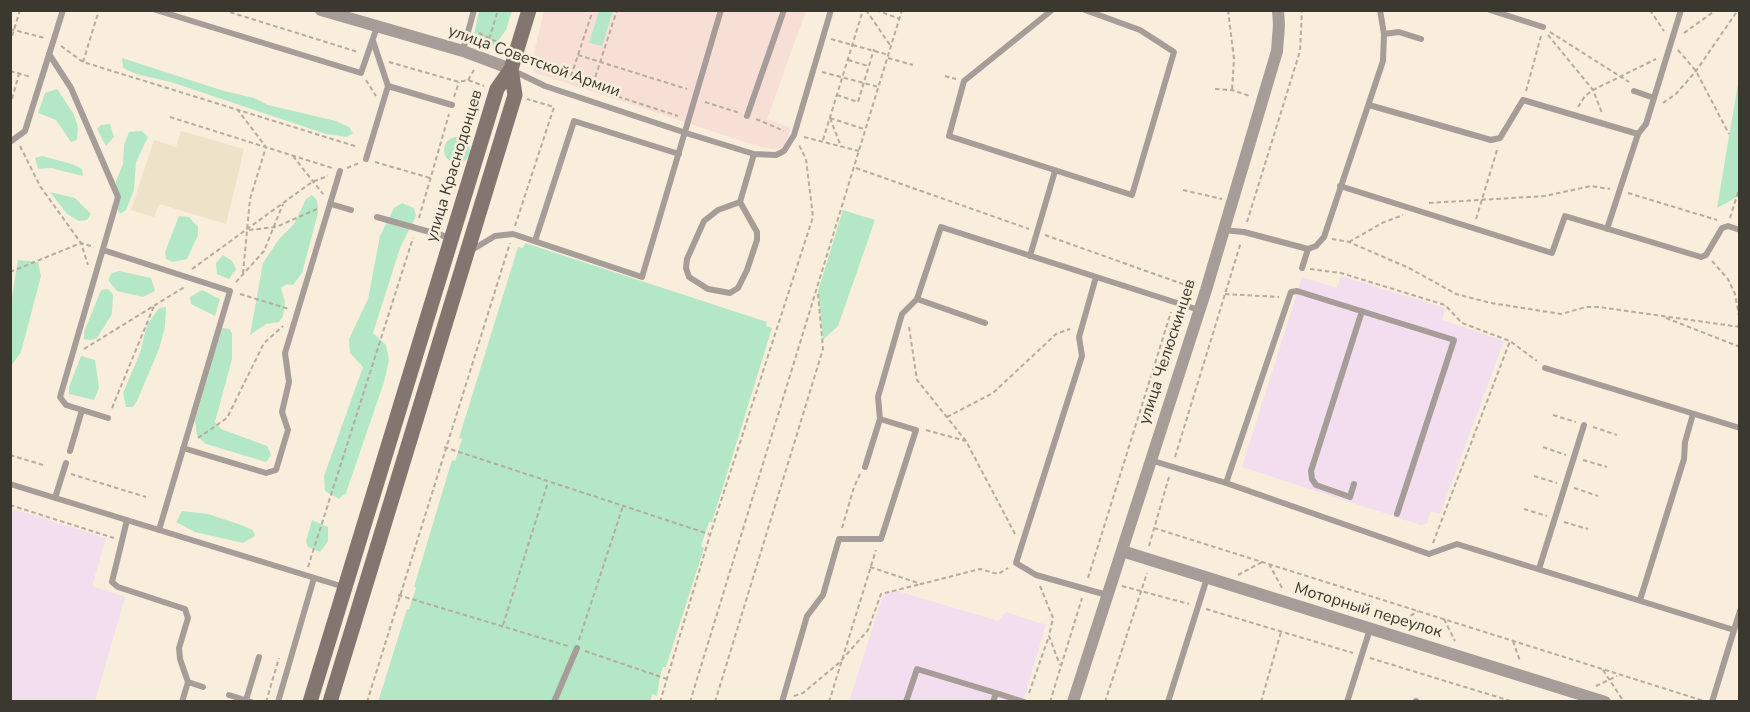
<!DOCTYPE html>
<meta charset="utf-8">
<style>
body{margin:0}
#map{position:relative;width:1750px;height:712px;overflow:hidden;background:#f8eedb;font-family:"Nunito Sans",sans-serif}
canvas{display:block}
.frame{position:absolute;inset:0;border:12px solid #3b3830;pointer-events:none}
</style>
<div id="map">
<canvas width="1750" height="712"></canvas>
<div class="frame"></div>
</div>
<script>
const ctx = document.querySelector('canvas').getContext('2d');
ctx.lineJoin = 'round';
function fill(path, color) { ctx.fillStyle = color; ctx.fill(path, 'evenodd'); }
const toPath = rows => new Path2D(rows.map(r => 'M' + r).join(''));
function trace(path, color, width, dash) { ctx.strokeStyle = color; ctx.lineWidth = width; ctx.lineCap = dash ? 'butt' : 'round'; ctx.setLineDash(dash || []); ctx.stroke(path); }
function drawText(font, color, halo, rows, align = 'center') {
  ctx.font = font + ' "Nunito Sans",sans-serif'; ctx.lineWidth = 5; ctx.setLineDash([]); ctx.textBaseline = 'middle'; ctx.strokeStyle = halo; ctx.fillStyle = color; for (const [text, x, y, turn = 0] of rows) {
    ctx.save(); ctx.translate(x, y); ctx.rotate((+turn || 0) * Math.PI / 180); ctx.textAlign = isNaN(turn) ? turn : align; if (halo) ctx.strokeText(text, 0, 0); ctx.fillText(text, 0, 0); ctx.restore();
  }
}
fill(toPath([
 [544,11,806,11,767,119,791,128,785,145,776,150,757,146,536,73,531,65]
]), '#f8dfd6');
fill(toPath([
 [181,131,244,149,226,224,159,204,154,217,131,210,154,140,176,147]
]), '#eee2c8');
fill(toPath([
 [1341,276,1445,308,1442,320,1504,341,1440,514,1431,511,1427,523,1421,525,1242,467,1302,277,1337,288],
 [11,508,106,538,92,586,125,597,95,701,11,701],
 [894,590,998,621,1006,612,1046,625,1023,701,849,702,883,595]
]), '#f2deee');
fill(toPath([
 [479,11,512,11,506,30,495,45,487,46,479,43,474,35],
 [599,11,613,11,602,46,589,43],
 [122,58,224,91,254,98,268,105,336,121,349,127,353,133,347,137,326,134,171,82,136,74,123,68],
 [1739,79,1739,196,1717,208,1728,142],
 [57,89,73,113,78,126,77,140,71,142,56,120,38,113,45,93],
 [110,124,114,137,106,146,97,129,101,125],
 [142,131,148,137,136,162,134,190,126,210,120,214,117,208,116,181,123,164,124,145,129,132],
 '444 150a13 13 0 1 1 26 0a13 13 0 1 1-26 0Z',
 [42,156,72,164,82,169,83,176,51,168,38,169,35,158],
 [50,192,75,198,91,214,87,220,79,221,67,214],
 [312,195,317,200,318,213,302,273,293,285,287,284,281,288,285,302,283,316,279,322,266,324,250,335,263,263,279,239,294,224,306,199],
 [402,203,414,208,416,216,400,248,373,333,386,345,389,360,384,382,346,493,339,499,325,491,324,476,363,367,350,353,349,339,368,299,380,236,394,208],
 [843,210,875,220,838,326,823,340,818,291],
 [179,216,189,217,198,227,198,235,187,259,173,262,166,259,165,252],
 [525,243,767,322,766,326,772,328,712,522,709,522,701,546,704,548,666,667,663,667,660,676,657,696,652,694,650,702,378,702,407,609,409,609,416,588,414,587,452,460,455,461,462,439,459,438,518,247,523,248],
 [223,255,232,261,236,269,229,279,217,274,216,263],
 [18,260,38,262,41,276,21,352,11,366,11,303],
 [119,271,151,278,155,291,143,297,117,291,108,280,112,273],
 [108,289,113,294,112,314,97,338,91,340,84,339,84,332,101,290],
 [202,290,220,299,215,316,191,304,190,297],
 [166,307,165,327,159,349,137,401,133,407,126,407,123,393,140,353,147,325,159,308],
 [222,328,230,329,232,334,232,359,215,422,221,429,267,446,271,455,266,462,206,444,197,436,195,420],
 [81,356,95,360,99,388,94,400,69,394,69,387],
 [182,511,208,514,241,525,253,530,255,536,243,543,195,532,176,522],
 [312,520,328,527,328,541,320,552,308,547,306,541]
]), '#b4e7c6');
trace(toPath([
 [223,10,358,52],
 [455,10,461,10],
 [866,10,890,45],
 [876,10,900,19],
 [1228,10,1234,59,1232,90],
 [1650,10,1664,31],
 [10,29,45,38],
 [1550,32,1629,82],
 [479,33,497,42],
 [1684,33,1716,10],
 [1548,35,1593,90,1602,113],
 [831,39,889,55],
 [10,43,20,10],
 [61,46,83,62,358,147],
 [487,46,498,10],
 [1678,50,1696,71,1729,134],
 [578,55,687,89],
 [888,58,913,65],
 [848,60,868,66],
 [83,62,99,10],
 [389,62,459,82,468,80,484,86],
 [535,63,593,84,601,91,678,116],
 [10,71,31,77],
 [822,72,879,87],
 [571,76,593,10],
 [945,76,956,79],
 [366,80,376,96],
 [468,80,474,70],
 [593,84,617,10],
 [1215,89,1232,90,1250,96],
 [1526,91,1541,36],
 [837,95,858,102,874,49],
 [454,97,459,82],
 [705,102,740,113],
 [1663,103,1676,94,1696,71,1738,10],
 [10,106,19,74],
 [1578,107,1585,96,1593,90,1656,59],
 [237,109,266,147,250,199,243,273],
 [170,117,332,168],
 [830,118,864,129],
 [830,118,840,144],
 [756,119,784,131],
 [804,137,859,151],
 [823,140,863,10],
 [20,146,40,186,81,243,88,265],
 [293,156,323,194],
 [375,162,430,178],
 [347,168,359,163],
 [856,168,1029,229],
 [1183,190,1222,199],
 [1628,193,1717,220],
 [1429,203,1545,196,1591,186,1610,189],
 [419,218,449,114],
 [1730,218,1740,186],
 [1476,219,1498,147],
 [1247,222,1300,51,1302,10],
 [515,226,554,107,527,99],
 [249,230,276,227,317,209],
 [1045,235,1191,287],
 [1332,239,1349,242,1409,268,1456,294,1491,303,1561,314,1586,307,1599,307,1740,327],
 [1349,242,1382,223,1403,215],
 [1712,261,1728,279,1735,294,1740,321],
 [192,269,312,182,328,176],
 [1310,269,1341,273,1445,305,1462,323,1510,341,1537,361],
 [10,272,81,243,94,247],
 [236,282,264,251,283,204],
 [240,294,289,309],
 [1225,294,1279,297],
 [1666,318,1740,347],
 [909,327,917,380,966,441,1015,534],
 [84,349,186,286],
 [112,408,154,306],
 [1553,415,1576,422],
 [947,417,993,393,1056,334,1070,329],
 [1593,427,1617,435],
 [926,430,966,441],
 [198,438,227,418,264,343,283,326],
 [444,447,709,534],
 [1543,447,1566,455],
 [10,455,43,465],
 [1175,457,1241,242],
 [1583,460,1607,467],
 [71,474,146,497],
 [1534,476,1557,483],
 [1574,488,1598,496],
 [10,505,114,538],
 [1524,509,1547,516],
 [1564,522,1588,529],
 [842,528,854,487,860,474],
 [1154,528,1704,701],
 [1433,543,1510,341],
 [1149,546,1169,477],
 [1269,564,1282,588],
 [308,567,413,238],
 [870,567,921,584,980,569,998,574,1008,568],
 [1238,575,1262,562],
 [1088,578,1171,312],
 [1040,586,1053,618,1049,636,1060,665],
 [1122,586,1189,604],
 [398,595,568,646],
 [1206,609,1353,653],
 [1444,619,1455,641],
 [1398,624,1418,611],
 [503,625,548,482],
 [579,640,623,506],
 [1513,641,1520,661],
 [585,651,667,679],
 [1370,658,1514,702],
 [1603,670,1624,702],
 [1596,686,1617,676],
 [1029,693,1049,636],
 [794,696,803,693,840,662,868,630,881,594,921,584],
 [266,702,279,658],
 [367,702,510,243],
 [660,702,710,535,813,217,806,159,799,145],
 [690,702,902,10],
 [715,702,823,349,818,294],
 [829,702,876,550],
 [1050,702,1082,598],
 [1105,702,1147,573],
 [1261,702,1281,632]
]), '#b4ac9d', 2, [4.5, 3]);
trace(toPath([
 [156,10,361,73,377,27],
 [1052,10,964,81,949,136,1132,195,1174,52,1140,30,1085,10],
 [1490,10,1543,27],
 [1384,34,1399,32,1421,39],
 [463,50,474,10],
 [49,54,71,88,118,197,60,397,66,405,108,418],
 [514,71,545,86,686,133,754,154,776,155,784,151,794,135,831,10],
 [388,86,452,105],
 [1634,91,1654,98],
 [1369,105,1491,140,1500,138,1523,100,1638,134,1646,124,1681,10],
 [747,116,784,10],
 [10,142,25,131,63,10],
 [366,159,388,86,373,41],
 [1340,186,1552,253,1565,216,1701,257,1706,255,1722,228,1728,226,1740,230],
 [740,202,757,232,757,240,747,270,738,288,730,293,708,289,689,277,686,268,687,259,704,221,718,210,740,202],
 [740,202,754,154],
 [331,204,351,210],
 [377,217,451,238],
 [1607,229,1638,134],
 [1223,230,1244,232,1308,249,1316,246,1324,237,1383,61,1384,34,1380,10],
 [535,241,574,121,679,154],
 [103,250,230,291,159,530],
 [470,251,495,236,513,234,642,277,721,10],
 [1030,256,1055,171],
 [1302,268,1308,249],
 [1096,277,1079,337,1082,356,1016,563,1036,575,1107,595],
 [917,299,985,323],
 [1545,368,1740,428],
 [183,448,266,473,276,470,288,430,282,412,289,382,285,353,340,171],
 [70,451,82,410],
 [1150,460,1226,483,1429,554,1457,544,1734,630,1712,702],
 [865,467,880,419],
 [1226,483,1291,292,1297,291,1454,340,1397,514],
 [10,484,344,587],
 [1354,484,1350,497,1316,485,1312,479,1311,471,1362,311],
 [55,498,66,463],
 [127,520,112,582,118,587,185,609,188,618,179,648,180,659,188,682,182,702],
 [1539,569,1584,425],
 [1640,600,1684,459,1685,442,1693,414],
 [1734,630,1740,611],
 [188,682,203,687],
 [229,695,251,702],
 [246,700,259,657],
 [278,702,314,578],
 [554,702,577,648],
 [782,702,807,616,823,595,839,539,881,539,916,430,880,419,878,397,902,314,917,299,941,227,1199,310],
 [906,702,917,669,996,693],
 [993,702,996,693,1024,702],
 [1168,702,1207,578],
 [1347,702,1370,629],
 [1416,702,1416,701]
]), '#a69d99', 6);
trace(toPath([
 [321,10,463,51,511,69],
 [1122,551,1605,702],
 [1073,702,1206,290,1277,51,1279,25,1278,10]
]), '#a69d99', 12);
trace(toPath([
 [310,702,497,89,511,69,529,10],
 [330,702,515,95,511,69]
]), '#837671', 15);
drawText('16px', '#3b3830', '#f8eedb', [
 ["улица Советской Армии",534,62,20],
 ["улица Краснодонцев",455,166,-73],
 ["улица Челюскинцев",1168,352,-72],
 ["Моторный переулок",1368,611,17]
]);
</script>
